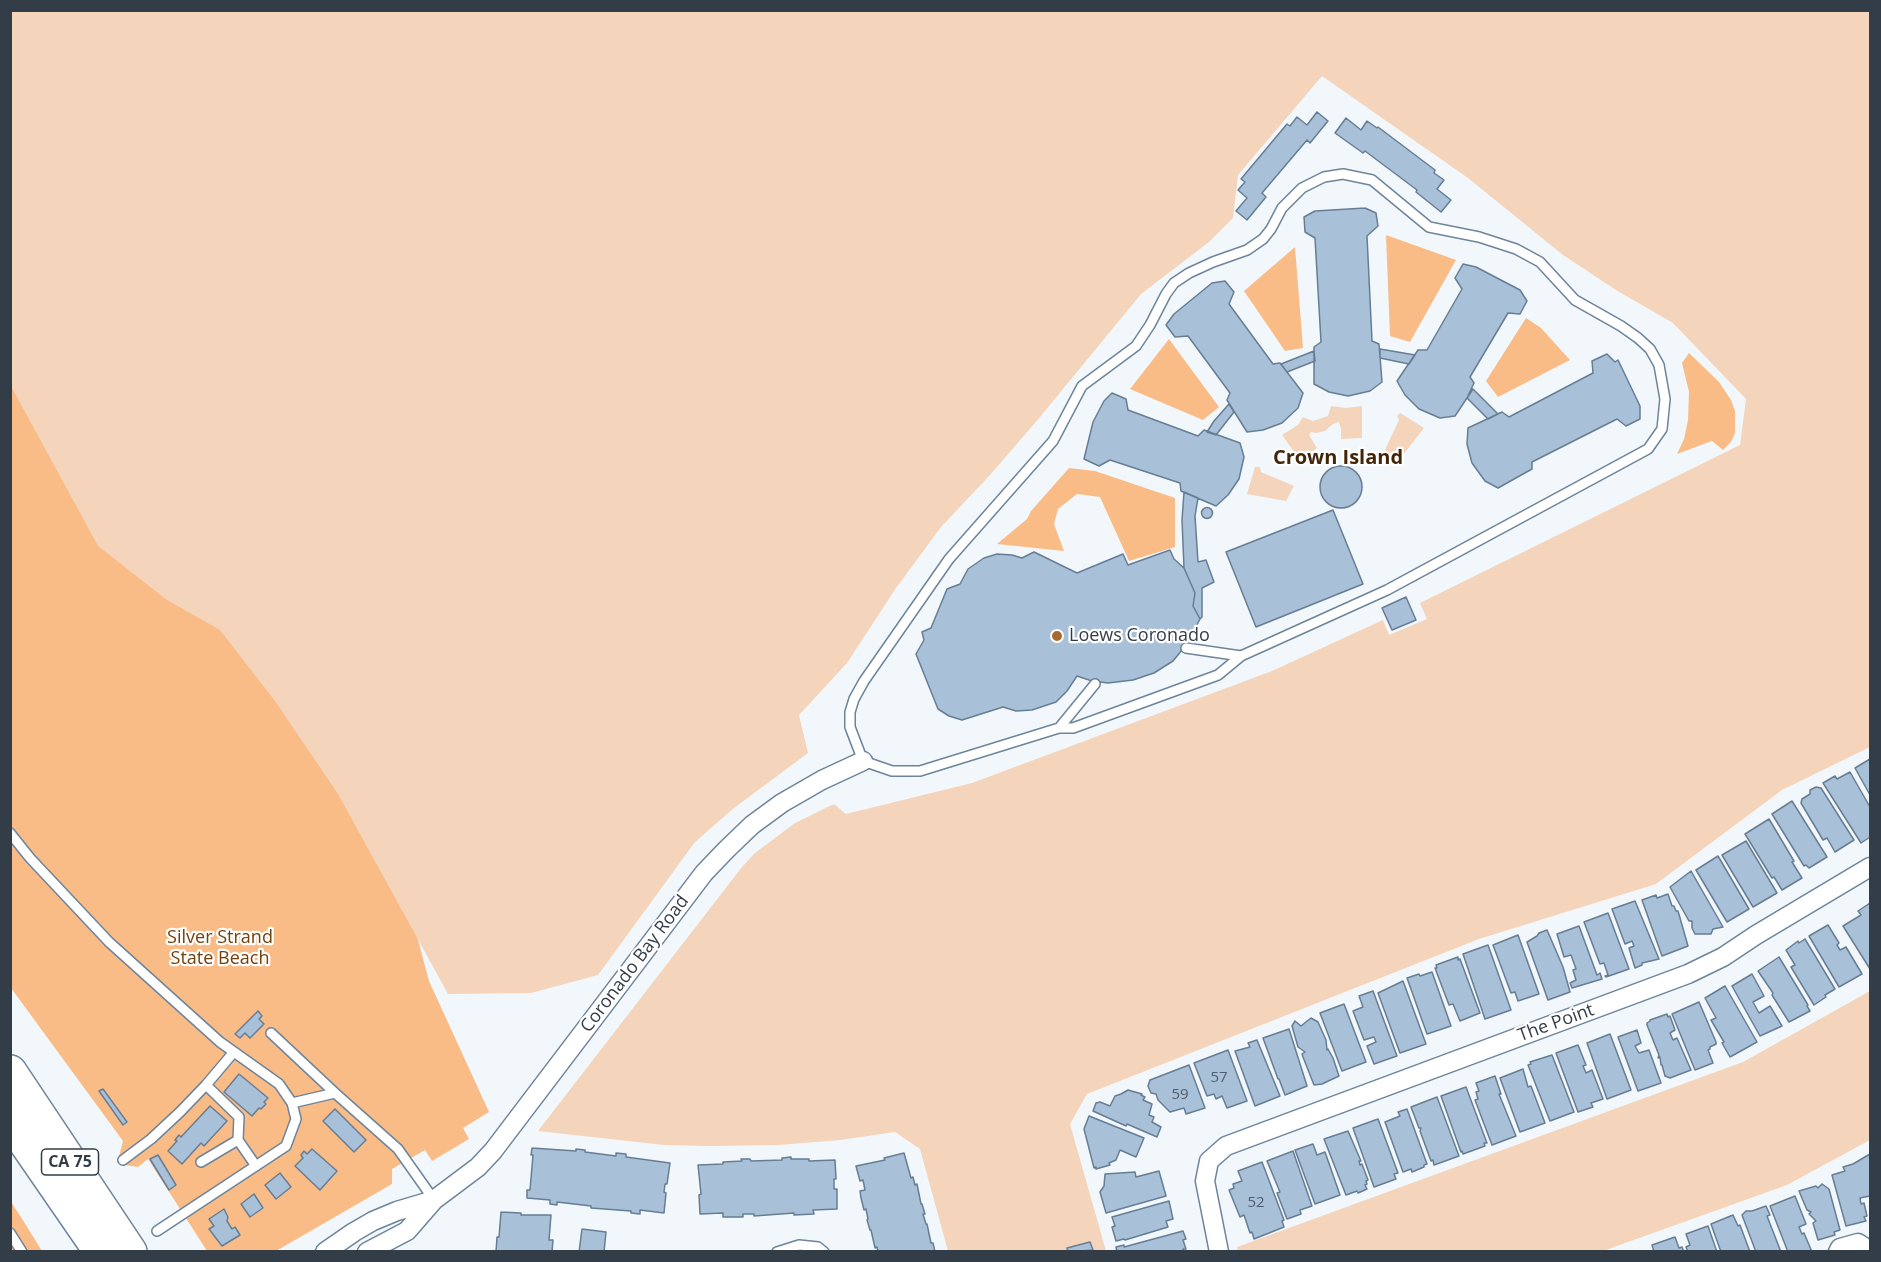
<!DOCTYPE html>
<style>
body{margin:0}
#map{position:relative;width:1881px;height:1262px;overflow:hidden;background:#f2f7fc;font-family:"Open Sans",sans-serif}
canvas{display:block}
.frame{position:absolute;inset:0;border:12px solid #323d47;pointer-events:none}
</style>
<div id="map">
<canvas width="1881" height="1262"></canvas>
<div class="frame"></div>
</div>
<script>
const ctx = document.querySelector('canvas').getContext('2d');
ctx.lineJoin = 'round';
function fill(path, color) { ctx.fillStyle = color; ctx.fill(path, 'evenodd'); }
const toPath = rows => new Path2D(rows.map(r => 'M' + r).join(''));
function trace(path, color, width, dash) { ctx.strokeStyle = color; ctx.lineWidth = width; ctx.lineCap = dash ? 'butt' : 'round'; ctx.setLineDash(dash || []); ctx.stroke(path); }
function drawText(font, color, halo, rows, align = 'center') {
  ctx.font = font + ' "Open Sans",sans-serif'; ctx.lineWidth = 4.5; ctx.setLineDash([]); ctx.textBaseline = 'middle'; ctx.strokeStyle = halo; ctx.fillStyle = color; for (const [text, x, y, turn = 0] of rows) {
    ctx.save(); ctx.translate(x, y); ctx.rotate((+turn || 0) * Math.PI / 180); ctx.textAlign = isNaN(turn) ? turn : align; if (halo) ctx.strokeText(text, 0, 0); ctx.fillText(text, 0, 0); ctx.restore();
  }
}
fill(toPath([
 [1386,235,1456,260,1410,342,1390,336],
 [1295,247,1303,348,1285,351,1244,291],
 [10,286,164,548,399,869,429,981,489,1112,463,1128,469,1139,432,1161,425,1150,392,1169,392,1184,276,1251,207,1251,148,1159,138,1167,125,1165,119,1156,123,1141,11,988],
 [1526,318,1541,328,1570,360,1498,397,1486,381],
 [1169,339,1219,407,1203,420,1130,389],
 [1689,353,1719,382,1731,400,1735,411,1735,433,1731,442,1723,450,1712,441,1677,454,1684,439,1688,420,1689,392,1682,363],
 [1069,468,1095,471,1175,498,1175,547,1129,561,1100,497,1077,494,1058,509,1054,524,1064,551,997,544,1027,519,1031,511],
 [10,1200,24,1222,42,1251,11,1251]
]), '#fabc87');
fill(toPath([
 [10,11,1870,11,1870,747,1782,790,1656,884,1479,939,1087,1094,1070,1124,1106,1251,948,1251,920,1149,895,1132,840,1140,779,1145,709,1146,664,1145,538,1131,742,867,755,853,795,823,834,804,846,814,972,783,1272,671,1383,620,1389,635,1427,619,1420,603,1740,445,1746,399,1673,323,1616,290,1563,255,1468,178,1322,76,1238,175,1233,218,1209,242,1141,294,1040,417,990,475,941,527,896,588,847,663,799,715,808,753,734,808,695,842,598,975,531,993,448,994,338,794,275,701,220,630,167,600,98,546,11,386],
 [1331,406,1346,408,1362,406,1362,438,1341,439,1341,429,1339,422,1333,424,1325,431,1316,433,1311,432,1309,435,1317,448,1300,460,1282,435,1298,425,1303,417,1313,421,1328,416],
 [1400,413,1424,428,1400,459,1384,452,1399,420,1397,416],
 [1255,467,1260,467,1261,472,1294,486,1286,501,1247,494],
 [1870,991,1870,1140,1787,1185,1603,1251,1238,1251,1237,1247,1743,1062]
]), '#f4d4ba');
const building = toPath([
 [1317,112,1328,121,1310,143,1307,140,1262,193,1266,197,1247,220,1236,211,1247,198,1238,190,1245,182,1241,179,1287,124,1290,126,1297,117,1307,125,1317,112],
 [1346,118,1361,130,1367,121,1377,128,1378,127,1435,170,1434,173,1444,180,1437,189,1451,200,1441,212,1416,192,1417,190,1365,151,1363,153,1335,133,1346,118],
 [1365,208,1376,213,1378,226,1367,236,1372,341,1379,344,1382,382,1370,391,1348,396,1329,392,1314,384,1314,347,1321,342,1315,238,1305,232,1304,217,1315,211,1365,208],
 [1463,264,1476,267,1520,290,1527,301,1520,314,1508,313,1470,377,1474,383,1467,398,1455,416,1440,418,1419,409,1405,395,1397,381,1418,350,1427,350,1462,289,1455,278,1463,264],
 [1225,281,1234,292,1229,304,1273,364,1280,363,1303,393,1298,408,1282,423,1263,430,1247,432,1227,400,1230,393,1188,336,1175,337,1166,325,1174,314,1212,283,1225,281],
 [1380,349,1415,355,1409,364,1380,358,1380,349],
 [1314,351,1315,361,1287,372,1281,364,1314,351],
 [1607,354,1615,362,1618,360,1640,406,1640,419,1626,426,1617,419,1532,462,1532,469,1498,488,1485,481,1472,463,1467,444,1468,428,1502,412,1509,417,1593,373,1592,361,1607,354],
 [1473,389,1498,414,1488,419,1467,398,1473,389],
 [1112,393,1126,399,1128,410,1198,436,1204,430,1240,443,1244,457,1239,479,1228,495,1216,506,1181,491,1180,483,1110,460,1099,466,1084,459,1093,422,1104,401,1112,393],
 [1229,404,1234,412,1216,435,1207,432,1214,421,1229,404],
 '1320 487a21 21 0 1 1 42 0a21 21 0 1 1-42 0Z',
 [1184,492,1198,498,1195,516,1198,562,1206,560,1214,582,1202,588,1202,617,1200,619,1193,606,1195,593,1184,568,1182,520,1184,492],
 '1201.5 513a5.5 5.5 0 1 1 11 0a5.5 5.5 0 1 1-11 0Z',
 [1333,510,1363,584,1256,627,1226,552,1333,510],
 [1170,550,1174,559,1184,568,1195,593,1193,606,1200,619,1187,644,1173,661,1154,673,1133,680,1108,683,1092,681,1077,676,1067,691,1056,702,1032,710,1016,711,1003,707,962,720,949,716,938,709,916,654,924,640,922,632,931,628,947,589,960,584,968,569,984,558,997,554,1012,555,1022,558,1034,552,1077,573,1123,554,1128,565,1170,550],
 [1406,597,1416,620,1392,630,1382,608,1406,597],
 [1870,759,1870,795,1855,768,1870,759],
 [1850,772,1870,807,1870,837,1861,843,1823,783,1835,776,1837,779,1850,772],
 [1816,787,1821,788,1854,840,1835,852,1827,838,1823,840,1801,803,1802,799,1810,794,1810,790,1816,787],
 [1792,801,1827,857,1809,868,1806,865,1804,866,1772,814,1792,801],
 [1769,819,1794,861,1792,862,1802,878,1782,890,1774,877,1772,878,1745,834,1769,819],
 [1746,841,1777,893,1753,907,1722,855,1746,841],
 [1718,856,1749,909,1727,922,1696,870,1718,856],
 [1691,871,1723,927,1713,929,1711,934,1695,934,1692,928,1692,921,1689,921,1670,887,1691,871],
 [1668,894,1672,906,1674,906,1676,911,1678,911,1688,946,1662,956,1642,900,1656,895,1657,898,1668,894],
 [1635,901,1659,959,1642,963,1642,965,1635,968,1629,948,1634,946,1632,941,1625,944,1612,909,1635,901],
 [1870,903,1870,969,1843,926,1861,915,1858,911,1870,903],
 [1608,913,1629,969,1606,977,1605,976,1608,975,1604,963,1600,964,1584,922,1608,913],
 [1828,925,1839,943,1837,945,1840,950,1846,947,1862,974,1839,987,1809,936,1828,925],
 [1579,926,1597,975,1600,973,1602,979,1572,988,1570,983,1576,980,1573,970,1576,969,1571,955,1564,957,1557,934,1579,926],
 [1547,930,1563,967,1570,992,1548,1000,1527,942,1537,936,1539,933,1547,930],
 [1518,935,1539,994,1518,1001,1515,992,1511,993,1493,945,1518,935],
 [1805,939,1835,989,1825,995,1826,997,1814,1005,1791,967,1795,965,1786,950,1798,941,1799,943,1805,939],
 [1488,945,1511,1010,1485,1019,1463,954,1488,945],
 [1458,957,1458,960,1460,959,1480,1013,1460,1021,1453,1004,1449,1005,1435,968,1437,968,1436,965,1458,957],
 [1779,957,1808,1005,1807,1006,1810,1011,1789,1022,1772,995,1773,993,1758,971,1779,957],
 [1432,972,1451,1026,1427,1034,1407,978,1419,974,1420,976,1432,972],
 [1752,974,1764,996,1753,1002,1759,1013,1770,1006,1782,1026,1760,1036,1732,986,1752,974],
 [1403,981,1426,1044,1400,1053,1378,993,1403,981],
 [1725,986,1757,1042,1730,1057,1722,1043,1724,1042,1711,1020,1716,1018,1705,998,1725,986],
 [1373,991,1397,1056,1374,1064,1367,1046,1376,1042,1374,1037,1364,1040,1353,1011,1363,1007,1359,996,1373,991],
 [1699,1002,1716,1042,1716,1044,1710,1047,1710,1049,1708,1050,1713,1063,1695,1070,1672,1014,1699,1002],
 [1344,1004,1366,1062,1342,1071,1320,1013,1344,1004],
 [258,1011,262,1016,259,1019,264,1024,250,1038,245,1033,240,1038,235,1034,258,1011],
 [1667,1014,1668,1017,1670,1016,1675,1030,1670,1033,1673,1040,1677,1038,1691,1070,1670,1078,1665,1076,1662,1065,1661,1065,1660,1057,1658,1058,1659,1055,1647,1025,1647,1023,1650,1021,1650,1020,1667,1014],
 [1311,1018,1318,1022,1326,1040,1327,1050,1328,1049,1333,1058,1339,1076,1322,1084,1314,1085,1303,1057,1302,1054,1305,1052,1298,1047,1292,1026,1295,1021,1301,1026,1311,1018],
 [1289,1029,1307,1086,1285,1095,1279,1079,1278,1079,1263,1038,1289,1029],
 [1637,1030,1641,1043,1635,1046,1639,1053,1649,1050,1661,1083,1638,1091,1618,1037,1637,1030],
 [1610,1034,1631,1090,1607,1099,1587,1043,1610,1034],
 [1257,1040,1280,1096,1255,1106,1235,1051,1250,1047,1248,1043,1257,1040],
 [1578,1045,1586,1065,1583,1066,1586,1073,1592,1070,1603,1099,1591,1103,1593,1107,1578,1112,1556,1053,1578,1045],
 [1228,1050,1247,1101,1227,1108,1222,1096,1216,1099,1214,1094,1207,1096,1194,1063,1228,1050],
 [1552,1055,1574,1112,1550,1121,1528,1065,1531,1064,1530,1062,1552,1055],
 [1189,1065,1205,1108,1186,1114,1184,1108,1170,1112,1158,1100,1156,1094,1151,1093,1148,1086,1150,1080,1189,1065],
 [1523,1069,1528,1087,1531,1086,1545,1123,1520,1132,1500,1078,1523,1069],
 [239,1074,268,1098,264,1102,266,1104,261,1109,259,1108,252,1116,224,1092,239,1074],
 [1495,1076,1501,1094,1499,1094,1516,1136,1492,1145,1475,1100,1478,1099,1476,1092,1479,1091,1476,1083,1495,1076],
 [1466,1087,1487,1143,1484,1143,1485,1146,1463,1154,1462,1151,1461,1152,1441,1096,1466,1087],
 [103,1089,127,1122,123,1125,99,1091,103,1089],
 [1128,1090,1142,1094,1141,1095,1145,1097,1143,1100,1152,1104,1149,1115,1154,1117,1152,1122,1161,1127,1157,1137,1127,1124,1126,1126,1093,1111,1096,1103,1100,1102,1110,1106,1115,1096,1121,1094,1128,1090],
 [1437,1097,1459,1156,1434,1165,1433,1160,1431,1161,1420,1131,1421,1128,1419,1128,1411,1107,1437,1097],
 [210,1106,227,1121,204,1146,201,1143,182,1164,168,1151,177,1141,175,1140,179,1135,181,1137,210,1106],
 [335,1109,366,1140,354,1152,323,1121,335,1109],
 [1407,1109,1427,1164,1424,1165,1424,1167,1412,1172,1411,1169,1403,1172,1385,1122,1400,1116,1398,1112,1407,1109],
 [1089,1116,1144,1138,1136,1157,1120,1150,1116,1160,1109,1163,1110,1165,1096,1169,1096,1167,1094,1168,1084,1129,1089,1116],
 [1378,1119,1398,1173,1394,1174,1396,1179,1374,1187,1353,1128,1378,1119],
 [1348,1131,1361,1161,1359,1161,1360,1165,1362,1164,1368,1180,1366,1181,1367,1184,1365,1185,1367,1189,1358,1193,1357,1191,1346,1195,1324,1139,1348,1131],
 [1313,1144,1317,1155,1325,1152,1340,1195,1315,1204,1295,1150,1313,1144],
 [532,1148,576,1151,576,1149,585,1150,585,1152,616,1156,616,1153,626,1154,626,1157,670,1163,667,1184,665,1184,664,1192,666,1193,664,1213,640,1210,640,1214,631,1213,631,1211,591,1208,591,1206,557,1202,557,1205,550,1204,550,1200,527,1198,527,1190,530,1190,533,1155,531,1155,532,1148],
 [312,1149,337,1171,320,1190,295,1166,303,1158,301,1155,304,1151,307,1154,312,1149],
 [1293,1151,1312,1206,1300,1210,1301,1214,1287,1219,1277,1193,1280,1192,1267,1161,1293,1151],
 [904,1153,911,1178,913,1177,915,1185,917,1184,921,1204,922,1204,925,1214,923,1214,926,1224,927,1224,931,1243,933,1243,935,1252,878,1252,877,1247,875,1248,871,1230,870,1230,867,1220,868,1219,866,1209,864,1210,861,1198,860,1191,865,1190,863,1180,860,1181,856,1166,885,1160,884,1158,904,1153],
 [1870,1154,1870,1196,1860,1198,1861,1204,1864,1203,1867,1216,1864,1217,1866,1221,1846,1226,1832,1175,1845,1171,1843,1167,1853,1164,1870,1154],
 [158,1155,176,1185,169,1190,150,1159,158,1155],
 [791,1157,791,1159,809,1159,809,1161,835,1160,836,1179,834,1179,834,1189,837,1189,837,1209,813,1210,814,1214,794,1215,794,1213,754,1216,754,1214,743,1214,743,1217,723,1217,723,1213,700,1214,699,1195,701,1194,698,1165,723,1164,723,1162,742,1161,741,1159,750,1159,751,1161,782,1160,782,1158,791,1157],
 [1262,1162,1284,1220,1282,1221,1284,1227,1254,1239,1252,1232,1250,1233,1244,1215,1240,1217,1229,1190,1234,1188,1233,1184,1242,1181,1238,1171,1262,1162],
 [1159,1171,1166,1196,1106,1213,1100,1192,1104,1186,1105,1174,1135,1172,1136,1177,1159,1171],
 [280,1173,291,1187,276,1199,265,1185,280,1173],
 [1822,1184,1829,1189,1840,1230,1834,1232,1835,1235,1818,1240,1813,1223,1816,1221,1809,1214,1811,1212,1807,1210,1799,1191,1816,1186,1818,1188,1822,1184],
 [254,1194,263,1208,250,1217,241,1204,254,1194],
 [1795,1196,1806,1224,1799,1227,1802,1234,1804,1233,1812,1252,1788,1252,1770,1206,1795,1196],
 [1169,1201,1173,1219,1166,1221,1168,1227,1125,1240,1124,1239,1116,1241,1112,1227,1115,1226,1112,1217,1169,1201],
 [1766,1206,1770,1215,1767,1216,1781,1252,1756,1252,1742,1215,1746,1211,1752,1211,1766,1206],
 [224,1209,228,1217,227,1221,232,1229,235,1227,240,1235,222,1246,209,1229,214,1226,209,1219,224,1209],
 [501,1212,521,1213,521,1215,551,1215,549,1240,553,1240,552,1252,496,1252,497,1237,499,1237,501,1212],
 [1733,1215,1738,1226,1740,1225,1750,1252,1721,1252,1711,1224,1733,1215],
 [1708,1226,1717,1252,1688,1252,1686,1247,1690,1245,1686,1234,1708,1226],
 [582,1229,606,1232,604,1252,579,1252,582,1229],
 [1183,1231,1186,1239,1183,1240,1186,1249,1183,1249,1184,1252,1117,1252,1116,1247,1124,1245,1124,1247,1183,1231],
 [1675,1237,1679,1248,1682,1247,1684,1252,1654,1252,1652,1245,1675,1237],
 [1090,1242,1093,1250,1068,1252,1067,1248,1090,1242]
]);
fill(building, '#a8c1d9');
trace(building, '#667d94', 1.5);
const lane = toPath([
 [1343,174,1372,180,1429,227,1479,237,1516,249,1540,262,1575,300,1621,326,1638,338,1650,349,1659,365,1665,399,1662,429,1648,449,1387,590,1241,656,1218,675,1073,728,1059,728,920,771,892,771,863,761,850,727,850,712,854,699,864,681,949,559,1053,441,1082,386,1136,346,1150,325,1166,294,1174,283,1189,273,1213,262,1247,250,1263,239,1271,229,1282,208,1302,188,1324,177,1343,174],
 [1186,648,1241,656],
 [1059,728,1095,684],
 [10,833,30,858,109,942,220,1042,279,1084,292,1103,296,1119,286,1146,157,1231],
 [271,1033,335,1093],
 [206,1085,239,1117,238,1140,256,1166],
 [292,1103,335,1093,398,1149,434,1200],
 [123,1160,151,1139,180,1112,206,1085,233,1053],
 [201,1162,238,1140],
 [10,1233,22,1252],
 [777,1252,799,1245,818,1247,824,1252]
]);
const street = toPath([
 [325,1252,354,1232,373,1221,397,1211,434,1200],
 [367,1252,407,1231,434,1200,478,1167,493,1151,704,873,726,850,752,825,782,803,822,780,863,761],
 [1219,1252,1205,1181,1209,1161,1226,1146,1688,974,1723,957,1756,935,1870,867],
 [1838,1252,1840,1248,1858,1243,1870,1251]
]);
const highway = toPath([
 [10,1072,130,1252],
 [10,1120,101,1252]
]);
trace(lane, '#6d849b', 12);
trace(street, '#6d849b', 21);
trace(highway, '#6d849b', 36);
trace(lane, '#fff', 9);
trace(street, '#fff', 18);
trace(highway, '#fff', 33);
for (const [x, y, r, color] of [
 [1057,636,6,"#a7692e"]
]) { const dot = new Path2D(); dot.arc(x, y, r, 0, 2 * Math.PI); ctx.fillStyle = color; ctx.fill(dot); trace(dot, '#fff', 2); }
drawText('15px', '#505e6c', null, [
 ["57",1219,1078],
 ["59",1180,1095],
 ["52",1256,1203]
]);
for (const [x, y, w] of [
 [70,1162,57]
]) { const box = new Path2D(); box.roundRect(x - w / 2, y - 13, w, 26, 4.5); ctx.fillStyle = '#fff'; ctx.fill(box); trace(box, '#323d47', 1.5); }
drawText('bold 16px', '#323d47', null, [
 ["CA 75",70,1162]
]);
drawText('18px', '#323d47', '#fff', [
 ["Loews Coronado",1069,636]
], 'left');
drawText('18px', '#72410b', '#fff', [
 ["Silver Strand",220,938],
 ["State Beach",220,959]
]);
drawText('18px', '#323d47', '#fff', [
 ["Coronado Bay Road",635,964,-53],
 ["The Point",1556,1023,-20]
]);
drawText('bold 20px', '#432609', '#fff', [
 ["Crown Island",1338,458]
]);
</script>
